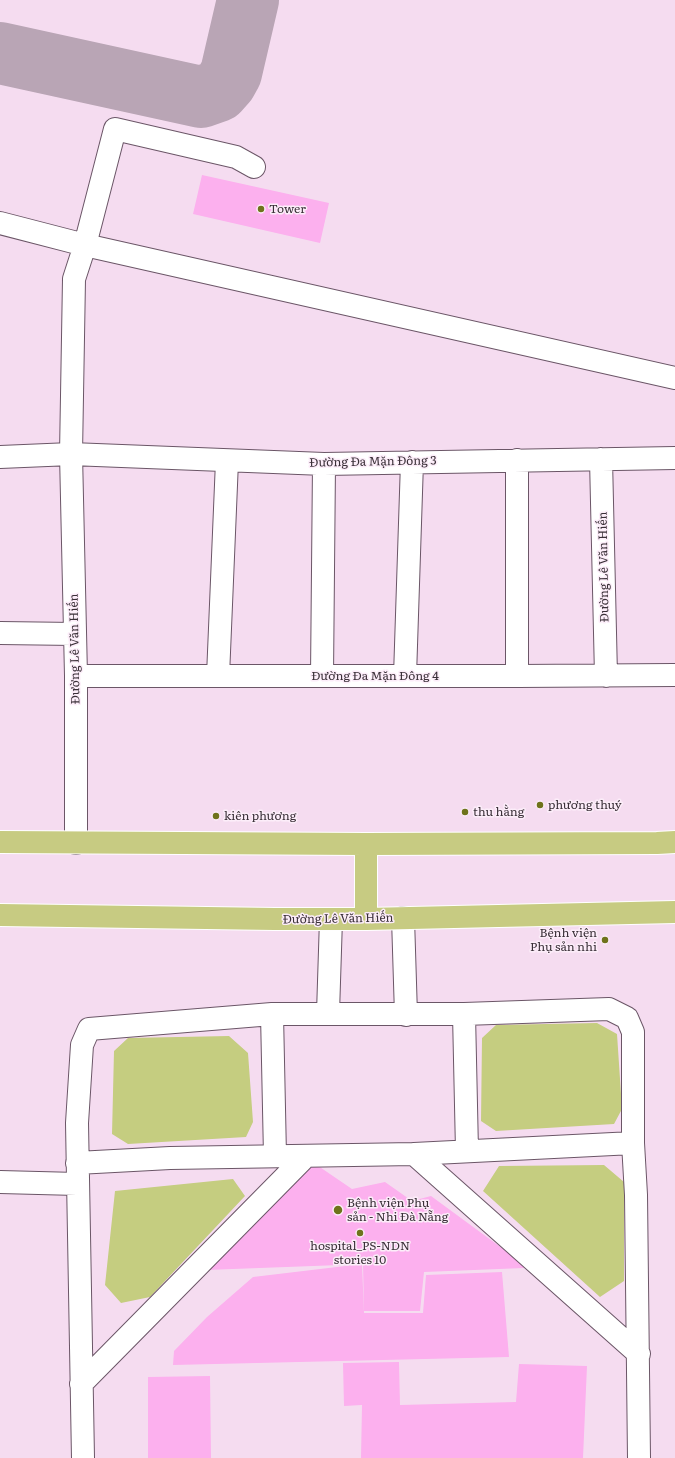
<!DOCTYPE html>
<meta charset="utf-8">
<style>
body{margin:0}
canvas{display:block;background:#f5dcf0}
</style>
<canvas width="675" height="1458"></canvas>
<script>
const ctx = document.querySelector('canvas').getContext('2d');
ctx.lineJoin = 'round';
function fill(path, color) { ctx.fillStyle = color; ctx.fill(path, 'evenodd'); }
const toPath = rows => new Path2D(rows.map(r => 'M' + r).join(''));
function trace(path, color, width, dash) { ctx.strokeStyle = color; ctx.lineWidth = width; ctx.lineCap = dash ? 'butt' : 'round'; ctx.setLineDash(dash || []); ctx.stroke(path); }
function drawText(font, color, halo, rows, align = 'center') {
  ctx.font = font + ' Literata,serif'; ctx.lineWidth = 3; ctx.setLineDash([]); ctx.textBaseline = 'middle'; ctx.strokeStyle = halo; ctx.fillStyle = color; for (const [text, x, y, turn = 0] of rows) {
    ctx.save(); ctx.translate(x, y); ctx.rotate((+turn || 0) * Math.PI / 180); ctx.textAlign = isNaN(turn) ? turn : align; if (halo) ctx.strokeText(text, 0, 0); ctx.fillText(text, 0, 0); ctx.restore();
  }
}
fill(toPath([
 [597,1023,617,1034,622,1109,614,1124,496,1131,481,1121,482,1038,496,1025],
 [229,1036,248,1053,253,1122,246,1137,128,1144,112,1134,114,1051,128,1038],
 [604,1165,624,1182,624,1281,600,1297,483,1191,499,1166],
 [233,1179,245,1196,150,1297,121,1303,105,1285,115,1191]
]), '#c5cd80');
trace(toPath([
 [0,53,201,97,218,91,226,82,231,73,248,0]
]), '#b9a5b5', 62);
fill(toPath([
 [202,175,329,203,320,243,193,214],
 [308,1159,352,1189,385,1182,412,1201,431,1196,525,1265,524,1268,424,1272,420,1311,364,1311,363,1264,367,1264,206,1270],
 [362,1264,364,1313,423,1313,426,1275,502,1272,509,1357,173,1365,174,1351,207,1317,253,1277],
 [399,1362,400,1405,516,1402,519,1364,587,1366,583,1458,361,1458,362,1405,344,1406,343,1363],
 [210,1376,211,1458,148,1458,148,1377]
]), '#fcb0ee');
const minor = toPath([
 [0,223,85,245,675,378],
 [0,457,71,454,324,464,675,458],
 [601,459,606,676],
 [517,460,517,676],
 [0,633,75,634],
 [76,676,517,676,675,675],
 [218,676,227,461],
 [322,676,324,464],
 [405,676,412,462],
 [76,843,76,676,71,454,74,279,85,245,115,129,236,157,254,167],
 [403,918,406,1015],
 [328,1013,331,919],
 [272,1014,275,1156],
 [464,1014,467,1151],
 [414,1154,639,1354],
 [77,1163,170,1158,414,1154,633,1143],
 [0,1182,77,1184],
 [81,1384,306,1156],
 [83,1458,77,1123,82,1045,89,1029,272,1014,464,1014,609,1009,627,1018,633,1032,633,1143,636,1195,639,1458]
]);
const major = toPath([
 [0,842,366,844,657,843,675,842],
 [0,915,275,919,366,919,675,912],
 [366,919,366,844]
]);
trace(minor, '#6b5667', 24);
trace(major, '#fff', 24);
trace(minor, '#fff', 22);
trace(major, '#c7cb82', 22);
for (const [x, y, r, color] of [
 [261,209,4,"#6e731b"],
 [540,805,4,"#6e731b"],
 [465,812,4,"#6e731b"],
 [216,816,4,"#6e731b"],
 [605,940,4,"#6e731b"],
 [338,1210,5,"#6e731b"],
 [360,1233,4,"#6e731b"]
]) { const dot = new Path2D(); dot.arc(x, y, r, 0, 2 * Math.PI); ctx.fillStyle = color; ctx.fill(dot); trace(dot, '#fcedf9', 1.5); }
drawText('12px', '#3a3038', '#fcedf9', [
 ["Tower",269,209],
 ["phương thuý",548,805],
 ["thu hằng",473,812],
 ["kiên phương",224,816],
 ["Bệnh viện",597,933,"right"],
 ["Phụ sản nhi",597,947,"right"],
 ["Bệnh viện Phụ",347,1203],
 ["sản - Nhi Đà Nẵng",347,1217],
 ["hospital_PS-NDN",360,1246,"center"],
 ["stories 10",360,1260,"center"]
], 'left');
drawText('12px', '#3a3038', '#fcedf9', [
 ["Đường Đa Mặn Đông 3",373,462,-1],
 ["Đường Lê Văn Hiến",604,567,-91],
 ["Đường Lê Văn Hiến",75,649,-91],
 ["Đường Đa Mặn Đông 4",375,676],
 ["Đường Lê Văn Hiến",338,919,-1]
]);
</script>
